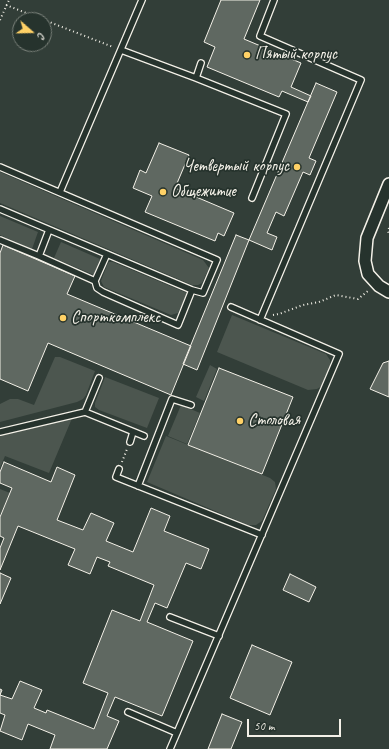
<!DOCTYPE html>
<meta charset="utf-8">
<style>
body{margin:0}
#map{position:relative;width:389px;height:749px;overflow:hidden;background:#323e38;font-family:Caveat,sans-serif}
canvas{display:block}
.north{position:absolute;left:12px;top:12px;width:40px;height:40px;box-sizing:border-box;background:#26332d;border:1px solid #787f78;border-radius:50%;rotate:110deg;font-size:11px;font-weight:700;line-height:16px;text-align:center;color:#f4f1e8}
.north::after{content:'';display:block;margin:auto;width:14px;height:18px;background:#ffd166;clip-path:polygon(50% 0,100% 100%,50% 72%,0 100%)}
.scale{position:absolute;left:247px;top:719px;width:94px;height:18px;box-sizing:border-box;border:2px solid #f4f1e8;border-top:0;padding-left:5px;font-size:12px;line-height:14px;white-space:nowrap;color:#f4f1e8;-webkit-text-stroke:3px #26332d;paint-order:stroke}
</style>
<div id="map">
<canvas width="389" height="749"></canvas>
<div class="north">С</div>
<div class="scale">50 m</div>
</div>
<script>
const ctx = document.querySelector('canvas').getContext('2d');
ctx.lineJoin = 'round';
function fill(path, color) { ctx.fillStyle = color; ctx.fill(path, 'evenodd'); }
const toPath = rows => new Path2D(rows.map(r => 'M' + r).join(''));
function trace(path, color, width, dash) { ctx.strokeStyle = color; ctx.lineWidth = width; ctx.lineCap = dash ? 'butt' : 'round'; ctx.setLineDash(dash || []); ctx.stroke(path); }
function drawText(font, color, halo, rows, align = 'center') {
  ctx.font = font + ' Caveat,sans-serif'; ctx.lineWidth = 3.5; ctx.setLineDash([]); ctx.textBaseline = 'middle'; ctx.strokeStyle = halo; ctx.fillStyle = color; for (const [text, x, y, turn = 0] of rows) {
    ctx.save(); ctx.translate(x, y); ctx.rotate((+turn || 0) * Math.PI / 180); ctx.textAlign = isNaN(turn) ? turn : align; if (halo) ctx.strokeText(text, 0, 0); ctx.fillText(text, 0, 0); ctx.restore();
  }
}
fill(toPath([
 [0,172,203,260,209,268,202,283,198,285,192,285,0,203],
 [0,216,38,232,32,249,0,235],
 [61,242,100,259,94,275,54,258],
 [109,262,113,262,187,293,178,313,171,315,104,287,101,281,107,265],
 [232,315,326,354,330,360,330,367,322,386,317,389,308,390,217,352],
 [55,357,60,357,95,371,86,395,83,399,77,402,0,422,0,404,10,399,18,399,34,405],
 [210,365,217,369,204,401,196,397],
 [105,377,159,398,147,428,99,410,95,407,95,403],
 [181,405,200,413,187,444,168,436],
 [73,416,49,473,5,456,0,468,0,435],
 [166,436,270,478,275,482,276,489,262,521,256,525,248,525,147,482],
 [0,489,10,493,0,515]
]), '#4c564f');
const building = toPath([
 [221,0,260,0,244,39,301,63,291,87,311,96,308,102,282,91,279,97,207,67,215,47,204,42,221,0],
 [316,83,337,92,309,158,316,161,310,175,303,172,284,216,276,212,267,233,277,237,272,250,249,240,316,83],
 [159,143,189,155,175,188,234,213,224,236,218,233,215,241,145,212,152,196,133,188,140,170,146,173,159,143],
 [236,235,249,240,197,370,183,364,236,235],
 [3,245,75,276,67,294,191,346,171,395,48,343,28,391,0,379,0,253,3,245],
 [389,361,389,397,370,389,383,363,389,361],
 [219,368,293,397,262,474,188,445,219,368],
 [4,462,51,482,57,467,75,475,57,520,83,530,91,513,114,523,106,541,133,552,151,508,170,516,164,531,209,549,201,569,186,563,167,608,155,603,147,622,193,641,162,716,115,697,107,716,119,721,107,749,50,749,55,735,28,724,22,740,0,731,5,715,0,713,0,689,2,690,0,695,12,699,20,681,42,690,34,708,46,713,47,710,94,729,108,693,83,683,112,610,140,621,154,585,108,566,110,562,97,557,90,574,68,565,75,549,18,526,0,570,0,548,4,538,0,536,0,517,12,488,0,483,0,472,4,462],
 [0,573,11,578,0,604,0,573],
 [290,574,316,587,309,602,283,590,290,574],
 [252,645,292,662,270,715,230,698,252,645],
 [222,714,242,722,231,749,208,749,222,714]
]);
fill(building, '#5f6861');
trace(building, '#f4f1e8', 1);
const service = toPath([
 [121,50,196,78,286,114,252,198],
 [196,78,201,63],
 [0,167,217,260,203,293,192,290,0,209],
 [60,192,142,0],
 [0,240,39,256,49,230],
 [107,254,95,281,97,288,103,292,178,325,192,290],
 [39,256,95,281],
 [260,320,361,80,260,36,274,0],
 [85,412,99,378],
 [0,432,85,412,144,436],
 [130,442,133,432],
 [119,469,116,477,262,535],
 [138,486,172,399,191,405],
 [170,617,219,636],
 [128,712,177,733],
 [170,749,339,354,231,307]
]);
const minor = toPath([
 [389,184,367,238,365,261,368,274,379,286,389,292]
]);
trace(service, '#f4f1e8', 8);
trace(minor, '#f4f1e8', 14);
trace(toPath([
 [6,5,113,47],
 [0,20,9,0],
 [389,228,388,231,389,234],
 [273,315,279,314,303,305,319,302,336,295,358,299,368,291],
 [122,462,127,449]
]), '#f4f1e8', 2, [1, 3]);
trace(service, '#26332d', 5.5);
trace(minor, '#26332d', 11);
for (const [x, y, r, color] of [
 [247,55,4,"#ffd166"],
 [297,167,4,"#ffd166"],
 [163,192,4,"#ffd166"],
 [63,318,4,"#ffd166"],
 [240,421,4,"#ffd166"]
]) { const dot = new Path2D(); dot.arc(x, y, r, 0, 2 * Math.PI); ctx.fillStyle = color; ctx.fill(dot); trace(dot, '#26332d', 1.5); }
drawText('17px', '#f4f1e8', '#26332d', [
 ["Пятый корпус",255,55],
 ["Четвертый корпус",289,167,"right"],
 ["Общежитие",171,192],
 ["Спорткомплекс",71,318],
 ["Столовая",248,421]
], 'left');
</script>
